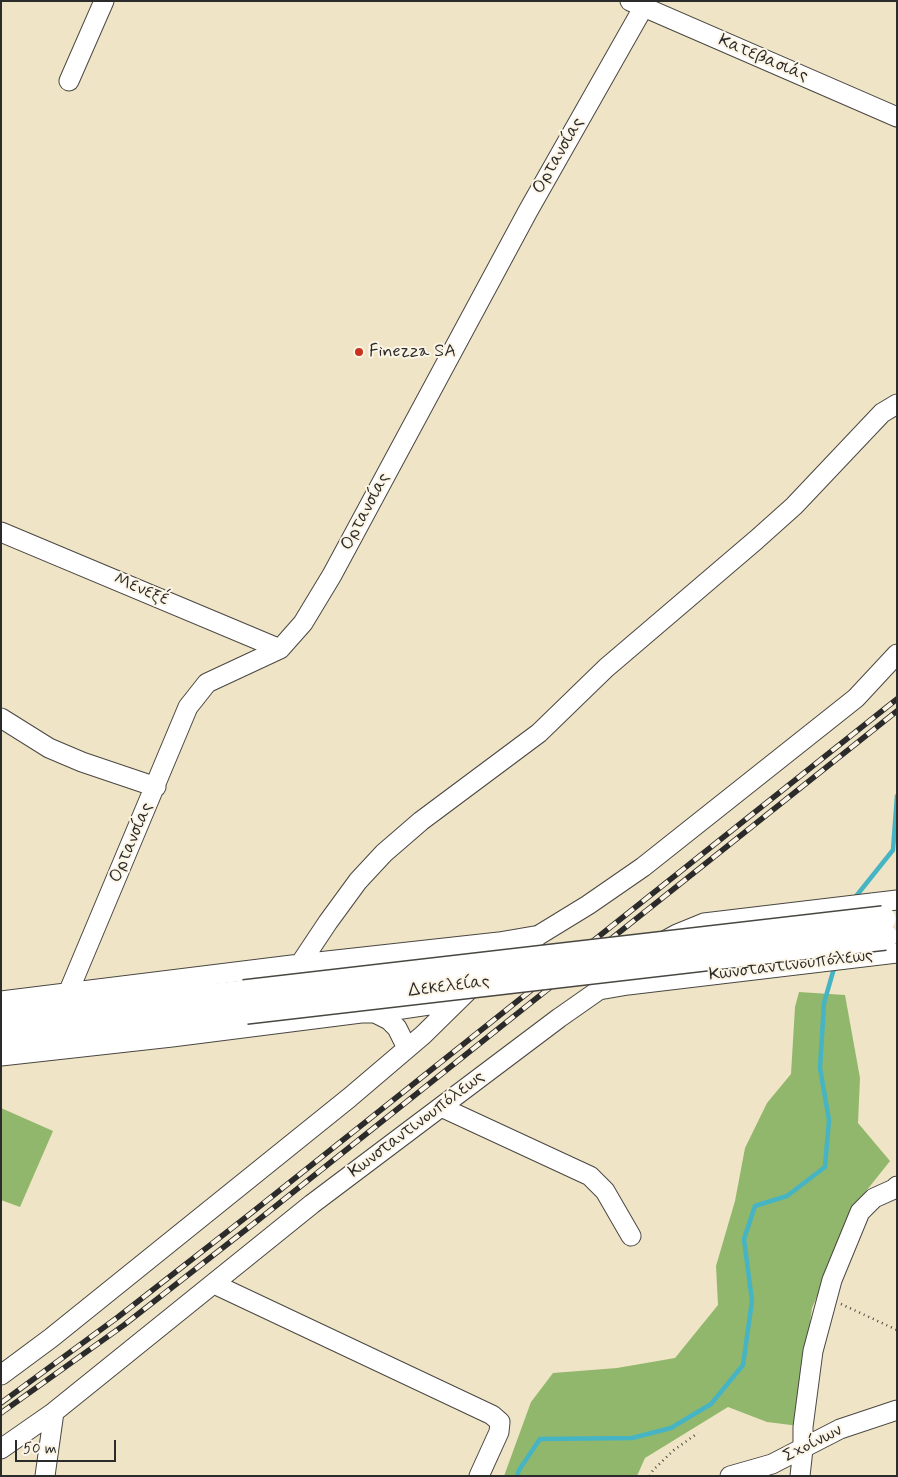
<!DOCTYPE html>
<meta charset="utf-8">
<style>
body{margin:0}
#map{position:relative;width:898px;height:1477px;overflow:hidden;background:#f0e4c6;font-family:Mynerve,sans-serif}
canvas{display:block}
.frame{position:absolute;inset:0;border:2px solid #2b2b2b;pointer-events:none}
.scale{position:absolute;left:15px;top:1440px;width:101px;height:22px;box-sizing:border-box;border:2px solid #2b2b2b;border-top:0;padding-left:6px;font-size:15px;line-height:18px;white-space:nowrap;color:#2b2b2b;-webkit-text-stroke:4px #fcf5e5;paint-order:stroke}
</style>
<div id="map">
<canvas width="898" height="1477"></canvas>
<div class="frame"></div>
<div class="scale">50 m</div>
</div>
<script>
const ctx = document.querySelector('canvas').getContext('2d');
ctx.lineJoin = 'round';
function fill(path, color) { ctx.fillStyle = color; ctx.fill(path, 'evenodd'); }
const toPath = rows => new Path2D(rows.map(r => 'M' + r).join(''));
function trace(path, color, width, dash) { ctx.strokeStyle = color; ctx.lineWidth = width; ctx.lineCap = dash ? 'butt' : 'round'; ctx.setLineDash(dash || []); ctx.stroke(path); }
function drawText(font, color, halo, rows, align = 'center') {
  ctx.font = font + ' Mynerve,sans-serif'; ctx.lineWidth = 4; ctx.setLineDash([]); ctx.textBaseline = 'middle'; ctx.strokeStyle = halo; ctx.fillStyle = color; for (const [text, x, y, turn = 0] of rows) {
    ctx.save(); ctx.translate(x, y); ctx.rotate((+turn || 0) * Math.PI / 180); ctx.textAlign = isNaN(turn) ? turn : align; if (halo) ctx.strokeText(text, 0, 0); ctx.fillText(text, 0, 0); ctx.restore();
  }
}
fill(toPath([
 [799,992,845,995,860,1078,858,1123,890,1161,859,1200,812,1308,801,1391,799,1426,767,1422,728,1407,645,1458,637,1476,504,1476,531,1402,553,1373,617,1368,675,1358,718,1305,716,1266,735,1201,745,1148,767,1103,791,1074,795,1007],
 [1,1108,53,1131,20,1207,1,1200]
]), '#91b76c');
trace(toPath([
 [853,900,893,850,897,796],
 [517,1476,519,1470,540,1439,632,1438,671,1428,711,1404,743,1365,752,1301,744,1239,755,1206,787,1196,825,1167,829,1120,820,1068,824,1003,835,965]
]), '#47b4c3', 4.5);
const minor = toPath([
 [630,1,897,117],
 [69,81,104,1],
 [1,532,280,649],
 [1,718,49,748,82,762,156,787],
 [666,940,677,934,704,923,897,900],
 [501,962,539,935,588,905,643,867,856,698,897,654],
 [300,964,328,922,358,881,384,853,421,821,539,733,606,668,756,540,794,506,882,413,897,404],
 [68,993,188,707,207,683,280,649,303,623,332,575,528,211,647,1],
 [1,1001,300,964,499,942,534,936],
 [375,1013,429,1005,461,995],
 [1,1056,172,1037,361,1013,375,1013,389,1020,397,1028,407,1048],
 [441,1107,590,1176,605,1191,631,1236],
 [214,1284,492,1415,500,1422,499,1432,479,1476],
 [1,1375,51,1338,349,1098,423,1035,478,981],
 [1,1449,54,1412,312,1204,559,1018,599,990,628,985,897,953],
 [45,1476,54,1412],
 [730,1476,772,1464,840,1429,897,1410],
 [800,1476,803,1449,803,1427,813,1351,832,1280,860,1212,874,1198,894,1189,897,1186]
]);
const major = toPath([
 [1,1020,244,993],
 [1,1039,246,1011]
]);
trace(minor, '#494742', 21);
trace(major, '#494742', 28);
trace(toPath([
 [841,1304,897,1330],
 [650,1476,653,1470,674,1450,698,1433]
]), '#494742', 2.5, [1, 4]);
trace(minor, '#fff', 19);
trace(major, '#fff', 25);
const rail = toPath([
 [1,1403,118,1317,250,1214,897,699],
 [1,1413,124,1325,257,1221,897,711]
]);
trace(rail, '#2b2b2b', 5.5);
trace(rail, '#fcf5e5', 4, [11]);
const majorBridge = toPath([
 [244,993,883,919],
 [246,1011,885,937]
]);
trace(majorBridge, '#494742', 28, []);
trace(majorBridge, '#fff', 25);
for (const [x, y, r, color] of [
 [359,352,5,"#c8321e"]
]) { const dot = new Path2D(); dot.arc(x, y, r, 0, 2 * Math.PI); ctx.fillStyle = color; ctx.fill(dot); trace(dot, '#fcf5e5', 2); }
drawText('18px', '#2b2b2b', '#fcf5e5', [
 ["Κατεβασιάς",763,59,23],
 ["Ορτανσίας",559,156,-60],
 ["Ορτανσίας",366,512,-62],
 ["Μενεξέ",141,590,23],
 ["Ορτανσίας",132,843,-67],
 ["Κωνσταντινουπόλεως",791,966,-7],
 ["Δεκελείας",449,987,-7],
 ["Κωνσταντινουπόλεως",417,1125,-37],
 ["Σχοίνων",813,1444,-27]
]);
drawText('18px', '#2b2b2b', '#fcf5e5', [
 ["Finezza SA",369,352]
], 'left');
</script>
